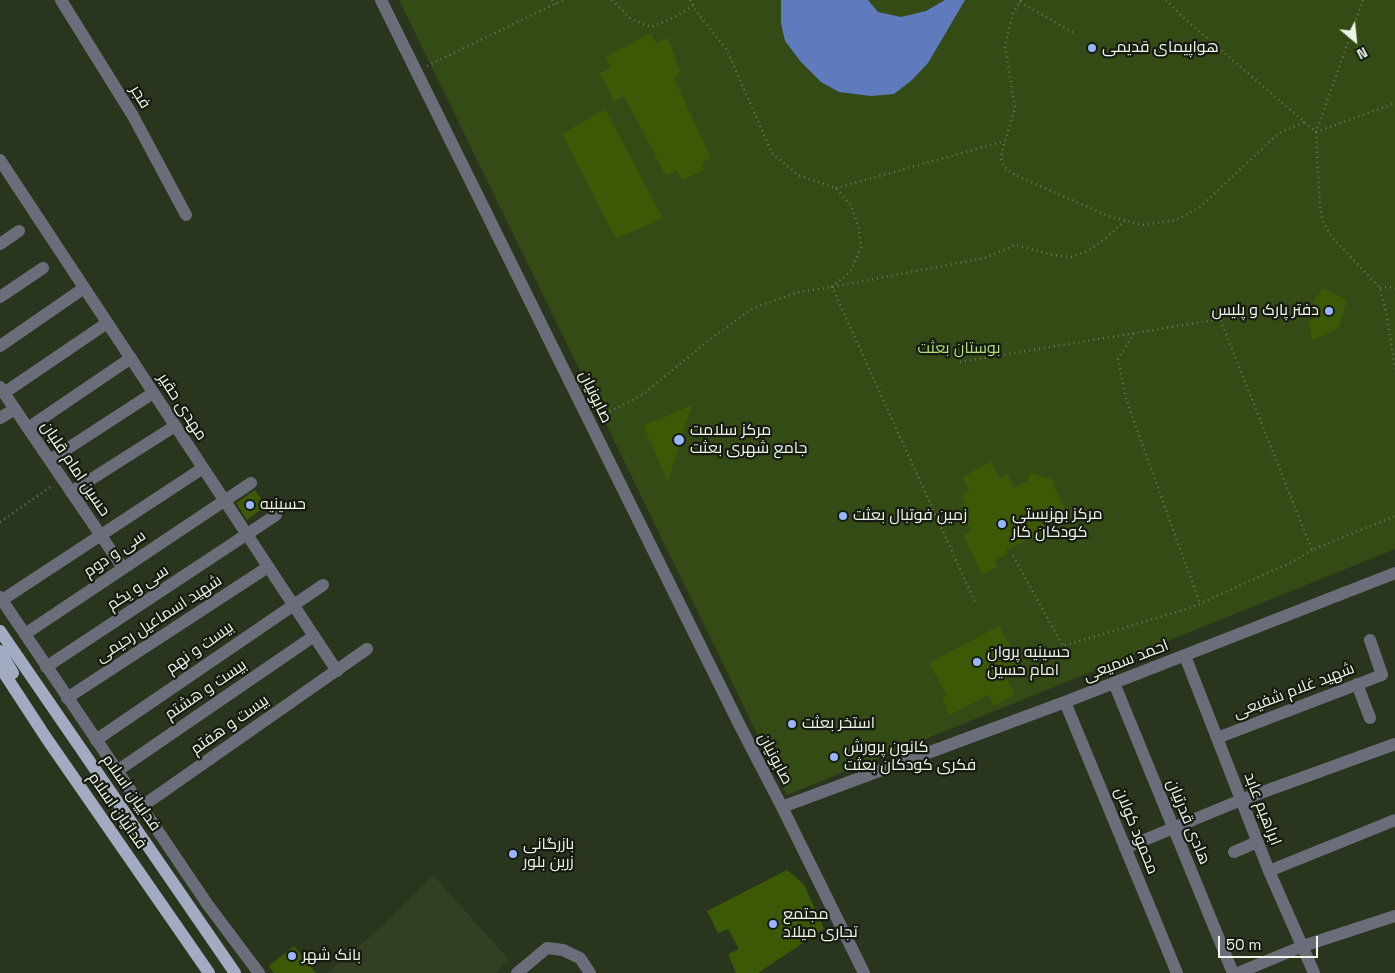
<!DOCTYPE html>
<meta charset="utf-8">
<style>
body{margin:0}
#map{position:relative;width:1395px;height:973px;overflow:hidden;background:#2a351e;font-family:"Space Grotesk",sans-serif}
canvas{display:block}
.north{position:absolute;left:1330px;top:15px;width:50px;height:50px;-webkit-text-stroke:4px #161b11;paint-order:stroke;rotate:152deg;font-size:14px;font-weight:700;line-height:20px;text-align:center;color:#eff6e8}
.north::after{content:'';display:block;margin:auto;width:18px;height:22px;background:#eff6e8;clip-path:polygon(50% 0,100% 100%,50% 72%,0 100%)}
.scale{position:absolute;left:1218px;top:936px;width:100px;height:22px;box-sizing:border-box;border:2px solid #eff6e8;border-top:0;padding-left:6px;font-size:15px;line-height:18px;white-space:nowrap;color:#eff6e8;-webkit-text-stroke:4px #161b11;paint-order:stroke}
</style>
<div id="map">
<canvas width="1395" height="973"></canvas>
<div class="north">N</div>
<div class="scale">50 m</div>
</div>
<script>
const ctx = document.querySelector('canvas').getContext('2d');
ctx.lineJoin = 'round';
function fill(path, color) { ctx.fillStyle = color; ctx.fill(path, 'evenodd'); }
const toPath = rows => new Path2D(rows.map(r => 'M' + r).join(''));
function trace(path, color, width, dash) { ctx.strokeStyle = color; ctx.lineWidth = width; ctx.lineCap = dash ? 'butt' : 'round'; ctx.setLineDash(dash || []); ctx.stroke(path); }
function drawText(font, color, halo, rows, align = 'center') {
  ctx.font = font + ' "Space Grotesk",Cairo,sans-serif'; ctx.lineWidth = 4.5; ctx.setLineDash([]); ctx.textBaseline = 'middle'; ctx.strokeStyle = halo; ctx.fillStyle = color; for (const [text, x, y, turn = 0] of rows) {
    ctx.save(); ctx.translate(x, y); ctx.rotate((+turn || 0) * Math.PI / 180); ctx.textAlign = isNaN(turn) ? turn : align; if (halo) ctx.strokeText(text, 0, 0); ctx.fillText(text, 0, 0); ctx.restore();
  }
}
fill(toPath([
 [433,875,509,960,495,973,327,973,378,930]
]), '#323f22');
fill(toPath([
 [399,0,1395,0,1395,549,787,795]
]), '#354b15');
fill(toPath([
 [781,0,868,0,878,12,901,17,926,11,945,0,965,0,928,63,912,80,894,94,871,96,839,92,821,82,801,62,785,41,781,23]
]), '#607abe');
fill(toPath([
 [651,33,656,43,668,38,680,72,674,78,711,158,702,163,703,171,682,180,677,170,666,176,624,96,614,101,600,73,611,68,606,57],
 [605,109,663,218,616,239,562,134],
 [1323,288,1347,300,1338,329,1312,340,1308,322,1321,316,1310,307],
 [692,405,668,481,643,426],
 [991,462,999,478,1007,474,1014,488,1027,481,1030,473,1055,480,1053,484,1068,515,1059,519,1060,521,1041,530,1042,533,1006,550,1008,553,994,560,998,567,982,574,963,535,971,532,962,512,965,511,962,505,965,503,961,496,969,491,962,477],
 [255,490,266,506,247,520,236,503],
 [999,626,1020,664,1003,673,1015,694,994,706,988,695,950,715,942,698,947,696,929,663],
 [787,870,804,884,824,929,758,973,736,973,728,954,739,949,728,929,718,933,707,911],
 [294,946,316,973,274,973,269,966]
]), '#3c5905');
trace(toPath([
 [552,0,556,4],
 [612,0,631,19,651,27,675,17,693,6],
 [690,0,696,11,727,50,772,153,798,175,836,188,851,206,859,228,861,248,850,272,832,287,975,602],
 [1021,0,1013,13,1005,46,1015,108,1004,144,1001,158,1003,166,1015,175,1111,217,1143,225,1176,220,1200,207,1279,133,1305,122],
 [1166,0,1185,19,1316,132,1395,103],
 [1363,0,1316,132,1320,208,1323,222,1331,236,1380,288,1387,316,1395,369],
 [1020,2,1074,33],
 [427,66,563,0],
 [836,188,1005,141],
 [1380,288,1392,287,1395,289],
 [1134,333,1118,359,1126,399,1200,604],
 [960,362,1220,319,1312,550,1395,516],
 [601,416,642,395,713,337,753,308,799,292,832,287,985,258,1015,245,1053,255,1071,257,1088,251,1106,238,1125,221],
 [0,522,52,486],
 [1013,556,1063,646,1190,608,1292,562,1312,550]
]), '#6c7662', 2.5, [1, 4]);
trace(toPath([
 [61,0,133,116,186,215],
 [0,244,19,231],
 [0,297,43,268],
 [0,346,84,288],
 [4,393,107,323],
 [0,418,15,409],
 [28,428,131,358],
 [50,460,153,393],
 [71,492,175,426],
 [2,600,203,468],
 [25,634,251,483],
 [1185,656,1269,871,1314,973],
 [46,667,276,515],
 [1114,683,1233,973],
 [1357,684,1370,718],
 [67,698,268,567],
 [1065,702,1177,973],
 [1217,738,1382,675,1370,640],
 [96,740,323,585],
 [117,771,314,636],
 [141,807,367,649],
 [1125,848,1241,800,1395,744],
 [1234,852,1257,842],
 [1269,871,1395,820]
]), '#6a6e7a', 12);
trace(toPath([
 [381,0,740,726,782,807,864,973],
 [0,160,337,671],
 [0,387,123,568],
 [0,597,208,905,259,973],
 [782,807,1065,702,1395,573],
 [517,973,547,948,563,950,580,958,590,973],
 [1238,973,1303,946,1395,916]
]), '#6a6e7a', 12);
trace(toPath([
 [0,631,235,973],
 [0,651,13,673],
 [0,667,47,739,209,973]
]), '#a2abc2', 12);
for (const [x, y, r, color] of [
 [1092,48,5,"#99b5fd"],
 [1329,311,5,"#99b5fd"],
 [679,440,6,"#99b5fd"],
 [250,505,5,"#99b5fd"],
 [843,516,5,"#99b5fd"],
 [1002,524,5,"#99b5fd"],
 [977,662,5,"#99b5fd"],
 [792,724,5,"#99b5fd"],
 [834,757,5,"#99b5fd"],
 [513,854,5,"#99b5fd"],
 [773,924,5,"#99b5fd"],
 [292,956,5,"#99b5fd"]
]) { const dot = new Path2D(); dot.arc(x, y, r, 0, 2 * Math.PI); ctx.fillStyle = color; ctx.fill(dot); trace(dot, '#161b11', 2); }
drawText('16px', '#eff6e8', '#161b11', [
 ["هواپیمای قدیمی",1102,48],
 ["دفتر پارک و پلیس",1319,311,"right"],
 ["مرکز سلامت",690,431],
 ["جامع شهری بعثت",690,449],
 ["حسینیه",260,505],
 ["مرکز بهزیستی",1012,515],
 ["کودکان کار",1012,533],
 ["زمین فوتبال بعثت",853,516],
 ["حسینیه پروان",987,653],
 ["امام حسین",987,671],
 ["استخر بعثت",802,724],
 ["کانون پرورش",844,748],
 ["فکری کودکان بعثت",844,766],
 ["بازرگانی",523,845],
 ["زرین بلور",523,863],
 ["مجتمع",783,915],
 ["تجاری میلاد",783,933],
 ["بانک شهر",302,956]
], 'left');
drawText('16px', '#eff6e8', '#161b11', [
 ["فجر",140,97,59],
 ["صابونیان",595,397,64],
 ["مهدی حقیر",182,407,57],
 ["حسین امام قلیان",75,469,56],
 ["سی و دوم",115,554,-34],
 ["سی و یکم",138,588,-33],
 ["شهید اسماعیل رحیمی",159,619,-33],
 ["بیست و نهم",200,648,-35],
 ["احمد سمیعی",1126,661,-21],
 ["بیست و هشتم",206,690,-34],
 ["شهید غلام شفیعی",1294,691,-21],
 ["بیست و هفتم",230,725,-35],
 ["صابونیان",775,759,62],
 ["فداییان اسلام",131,793,55],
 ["ابراهیم عابد",1262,809,69],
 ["فدائیان اسلام",117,811,55],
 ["هادی قدرتیان",1188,822,68],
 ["محمود کولان",1136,831,68]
]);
drawText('16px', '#b2df79', '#161b11', [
 ["بوستان بعثت",959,349]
]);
</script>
